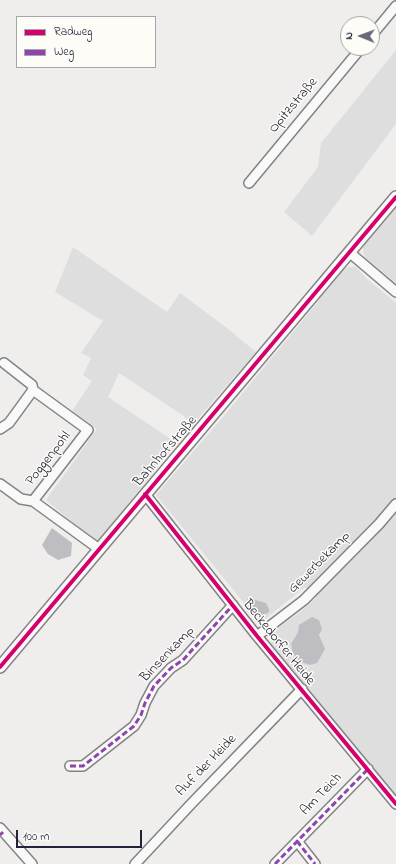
<!DOCTYPE html>
<meta charset="utf-8">
<style>
body{margin:0}
#map{position:relative;width:396px;height:864px;overflow:hidden;background:#efeeed;font-family:"Indie Flower",sans-serif}
canvas{display:block}
.legend{position:absolute;left:16px;top:16px;width:140px;height:52px;box-sizing:border-box;background:#fdfcf7;border:1px solid #a5a5ac;margin:0;padding:5px 7px;list-style:none;font-size:12px;color:#22223b}
.legend li{display:flex;align-items:center;gap:8px;height:20px}
.legend b{width:20px;border:1px solid #a5a5ac}
.north{position:absolute;left:340px;top:16px;width:40px;height:40px;box-sizing:border-box;background:#fdfcf7;border:1px solid #a5a5ac;border-radius:50%;rotate:271deg;font-size:11px;font-weight:700;line-height:16px;text-align:center;color:#22223b}
.north::after{content:'';display:block;margin:auto;width:14px;height:18px;background:#6a6979;clip-path:polygon(50% 0,100% 100%,50% 72%,0 100%)}
.scale{position:absolute;left:16px;top:830px;width:126px;height:18px;box-sizing:border-box;border:2px solid #22223b;border-top:0;padding-left:5px;font-size:12px;line-height:14px;white-space:nowrap;color:#22223b;-webkit-text-stroke:3px #fdfcf7;paint-order:stroke}
</style>
<div id="map">
<canvas width="396" height="864"></canvas>
<ul class="legend">
<li><b style="height:5px;background:#d6006c"></b>Radweg</li>
<li><b style="height:5px;background:#8e44ad"></b>Weg</li>
</ul>
<div class="north">N</div>
<div class="scale">100 m</div>
</div>
<script>
const ctx = document.querySelector('canvas').getContext('2d');
ctx.lineJoin = 'round';
function fill(path, color) { ctx.fillStyle = color; ctx.fill(path, 'evenodd'); }
const toPath = rows => new Path2D(rows.map(r => 'M' + r).join(''));
function trace(path, color, width, dash) { ctx.strokeStyle = color; ctx.lineWidth = width; ctx.lineCap = dash ? 'butt' : 'round'; ctx.setLineDash(dash || []); ctx.stroke(path); }
function drawText(font, color, halo, rows, align = 'center') {
  ctx.font = font + ' "Indie Flower",sans-serif'; ctx.lineWidth = 3; ctx.setLineDash([]); ctx.textBaseline = 'middle'; ctx.strokeStyle = halo; ctx.fillStyle = color; for (const [text, x, y, turn = 0] of rows) {
    ctx.save(); ctx.translate(x, y); ctx.rotate((+turn || 0) * Math.PI / 180); ctx.textAlign = isNaN(turn) ? turn : align; if (halo) ctx.strokeText(text, 0, 0); ctx.fillText(text, 0, 0); ctx.restore();
  }
}
fill(toPath([
 [396,50,396,124,312,236,284,212,318,167,321,143],
 [395,207,396,208,396,283,366,258,363,253,363,246,367,240],
 [73,247,167,312,180,293,227,328,256,352,194,423,119,373,108,397,177,443,97,543,46,500,97,429,72,411,92,381,83,375,91,358,81,353,103,321,55,292],
 [348,267,356,267,367,279,396,303,396,795,271,644,272,636,275,630,299,613,316,598,305,587,264,620,257,619,156,495,222,418,317,303,322,294,341,271],
 [298,632,319,635,322,642,295,637]
]), '#dfdede');
fill(toPath([
 [52,528,72,543,71,556,58,560,48,554,42,545],
 [248,598,266,603,269,609,269,612,264,615,258,615,254,613,247,605,247,600],
 [312,617,319,620,322,629,319,635,325,649,317,663,310,665,298,661,293,653,291,644,298,632,299,625]
]), '#bebec2');
const minor = toPath([
 [372,35,396,6],
 [249,183,361,48],
 [349,252,396,292],
 [4,363,32,385,33,390],
 [0,429,9,423,33,390,88,430,33,501],
 [0,484,21,499,33,501,99,549],
 [145,494,257,636,396,804],
 [257,636,304,600,379,524,396,504],
 [70,766,83,766,134,726,141,715,145,703,154,686,171,668,183,660,233,605],
 [0,828,32,864],
 [297,841,315,864],
 [135,864,192,803,302,689],
 [275,864,368,769]
]);
const tertiary = toPath([
 [0,667,396,197]
]);
trace(minor, '#838287', 12);
trace(tertiary, '#838287', 14);
trace(minor, '#f9f9f7', 9);
trace(tertiary, '#f9f9f7', 11);
trace(toPath([
 [70,766,83,766,134,726,141,715,145,703,154,686,171,668,183,660,233,605],
 [0,835,3,832],
 [297,841,315,864],
 [275,864,368,769]
]), '#8e44ad', 3, [6, 3]);
trace(toPath([
 [145,494,257,636,396,804],
 [0,667,396,197]
]), '#d6006c', 4);
drawText('14px', '#22223b', '#fdfcf7', [
 ["Opitzstraße",294,106,-50],
 ["Bahnhofstraße",166,452,-49],
 ["Poggenpohl",49,459,-52],
 ["Gewerbekamp",320,563,-45],
 ["Beckedorfer Heide",278,643,51],
 ["Binsenkamp",168,655,-46],
 ["Auf der Heide",207,766,-46],
 ["Am Teich",322,795,-46]
]);
</script>
